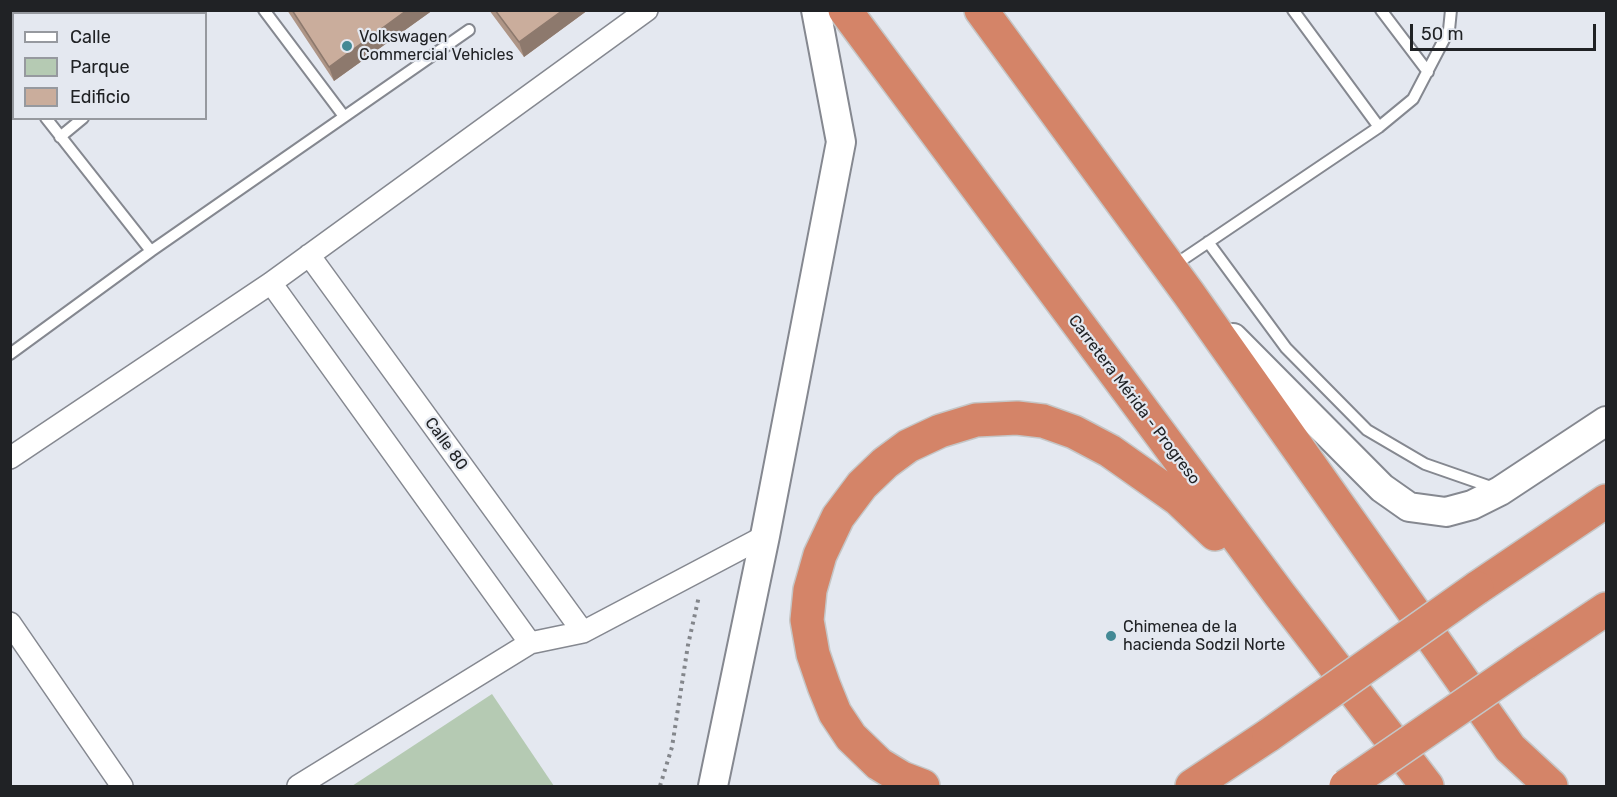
<!DOCTYPE html>
<meta charset="utf-8">
<style>
body{margin:0}
#map{position:relative;width:1617px;height:797px;overflow:hidden;background:#e4e8f0;font-family:Rubik,sans-serif}
canvas{display:block}
.frame{position:absolute;inset:0;border:12px solid #202225;pointer-events:none}
.legend{position:absolute;left:12px;top:12px;width:195px;height:108px;box-sizing:border-box;background:#e4e8f0;border:2px solid #96999f;margin:0;padding:8px 10px;list-style:none;font-size:18px;color:#202225}
.legend li{display:flex;align-items:center;gap:12px;height:30px}
.legend b{width:30px;border:2px solid #96999f}
.scale{position:absolute;left:1410px;top:24px;width:186px;height:27px;box-sizing:border-box;border:3px solid #202225;border-top:0;padding-left:8px;font-size:18px;line-height:21px;white-space:nowrap;color:#202225;-webkit-text-stroke:4px #e4e8f0;paint-order:stroke}
</style>
<div id="map">
<canvas width="1617" height="797"></canvas>
<div class="frame"></div>
<ul class="legend">
<li><b style="height:8px;background:#fff"></b>Calle</li>
<li><b style="height:16px;background:#b5cab3"></b>Parque</li>
<li><b style="height:16px;background:#caad9c"></b>Edificio</li>
</ul>
<div class="scale">50 m</div>
</div>
<script>
const ctx = document.querySelector('canvas').getContext('2d');
ctx.lineJoin = 'round';
function fill(path, color) { ctx.fillStyle = color; ctx.fill(path, 'evenodd'); }
const toPath = rows => new Path2D(rows.map(r => 'M' + r).join(''));
function trace(path, color, width, dash) { ctx.strokeStyle = color; ctx.lineWidth = width; ctx.lineCap = dash ? 'butt' : 'round'; ctx.setLineDash(dash || []); ctx.stroke(path); }
function drawText(font, color, halo, rows, align = 'center') {
  ctx.font = font + ' Rubik,sans-serif'; ctx.lineWidth = 4.5; ctx.setLineDash([]); ctx.textBaseline = 'middle'; ctx.strokeStyle = halo; ctx.fillStyle = color; for (const [text, x, y, turn = 0] of rows) {
    ctx.save(); ctx.translate(x, y); ctx.rotate((+turn || 0) * Math.PI / 180); ctx.textAlign = isNaN(turn) ? turn : align; if (halo) ctx.strokeText(text, 0, 0); ctx.fillText(text, 0, 0); ctx.restore();
  }
}
fill(toPath([
 [492,694,554,786,352,786]
]), '#b5cab3');
const lane = toPath([
 [92,10,94,14],
 [264,10,343,115],
 [1293,10,1379,127],
 [1381,10,1428,72],
 [30,14,35,10],
 [10,27,14,25],
 [10,73,14,77],
 [46,118,151,251],
 [60,137,83,118],
 [1208,242,1286,348,1367,430,1425,464,1494,488],
 [1173,266,1379,127,1413,99,1449,30,1451,10],
 [10,354,151,251,469,30]
]);
const street = toPath([
 [309,255,583,632],
 [271,283,530,643],
 [10,458,271,283,647,10],
 [10,623,122,786],
 [298,786,530,643,583,632,765,536]
]);
const secondary = toPath([
 [1233,338,1382,488,1409,507,1446,512,1472,505,1500,491,1606,421],
 [713,786,765,536,841,142,816,10]
]);
const highway = toPath([
 [845,10,1280,595,1427,786],
 [981,10,1189,294,1510,748,1551,786],
 [1477,588,1606,501],
 [1525,663,1606,609],
 [923,786,902,778,879,764,851,737,835,713,824,686,813,654,807,620,810,590,820,555,838,517,862,485,885,463,908,446,940,431,976,420,1017,418,1043,421,1074,432,1110,451,1178,499,1215,534],
 [1192,786,1269,735]
]);
trace(lane, '#858890', 14);
trace(street, '#858890', 24);
trace(secondary, '#858890', 32);
trace(highway, '#c5c6c6', 36);
trace(toPath([
 [660,786,672,747,688,645,699,596]
]), '#83868b', 4, [3, 4.5]);
trace(lane, '#fff', 10);
trace(street, '#fff', 21);
trace(secondary, '#fff', 28);
trace(highway, '#d48468', 33);
const highwayBridge = toPath([
 [1269,735,1477,588],
 [1346,786,1525,663]
]);
trace(highwayBridge, '#c5c6c6', 36, []);
trace(highwayBridge, '#d48468', 33);
fill(toPath([
 [287,10,433,10,334,81],
 [489,10,588,10,524,57]
]), '#ae9586');
fill(toPath([
 [407,10,433,10,334,81,329,67],
 [563,10,588,10,524,57,519,42]
]), '#8d796d');
const building = toPath([
 [292,10,407,10,329,67,292,10],
 [495,10,563,10,519,42,495,10]
]);
fill(building, '#caad9c');
trace(building, '#8d796d', 1.5);
for (const [x, y, r, color] of [
 [347,46,6,"#438995"],
 [1111,636,6,"#438995"]
]) { const dot = new Path2D(); dot.arc(x, y, r, 0, 2 * Math.PI); ctx.fillStyle = color; ctx.fill(dot); trace(dot, '#e4e8f0', 2); }
drawText('16px', '#202225', '#e4e8f0', [
 ["Volkswagen",359,37],
 ["Commercial Vehicles",359,55],
 ["Chimenea de la",1123,627],
 ["hacienda Sodzil Norte",1123,645]
], 'left');
drawText('16px', '#202225', '#e4e8f0', [
 ["Carretera Mérida - Progreso",1134,400,53],
 ["Calle 80",446,444,54]
]);
</script>
